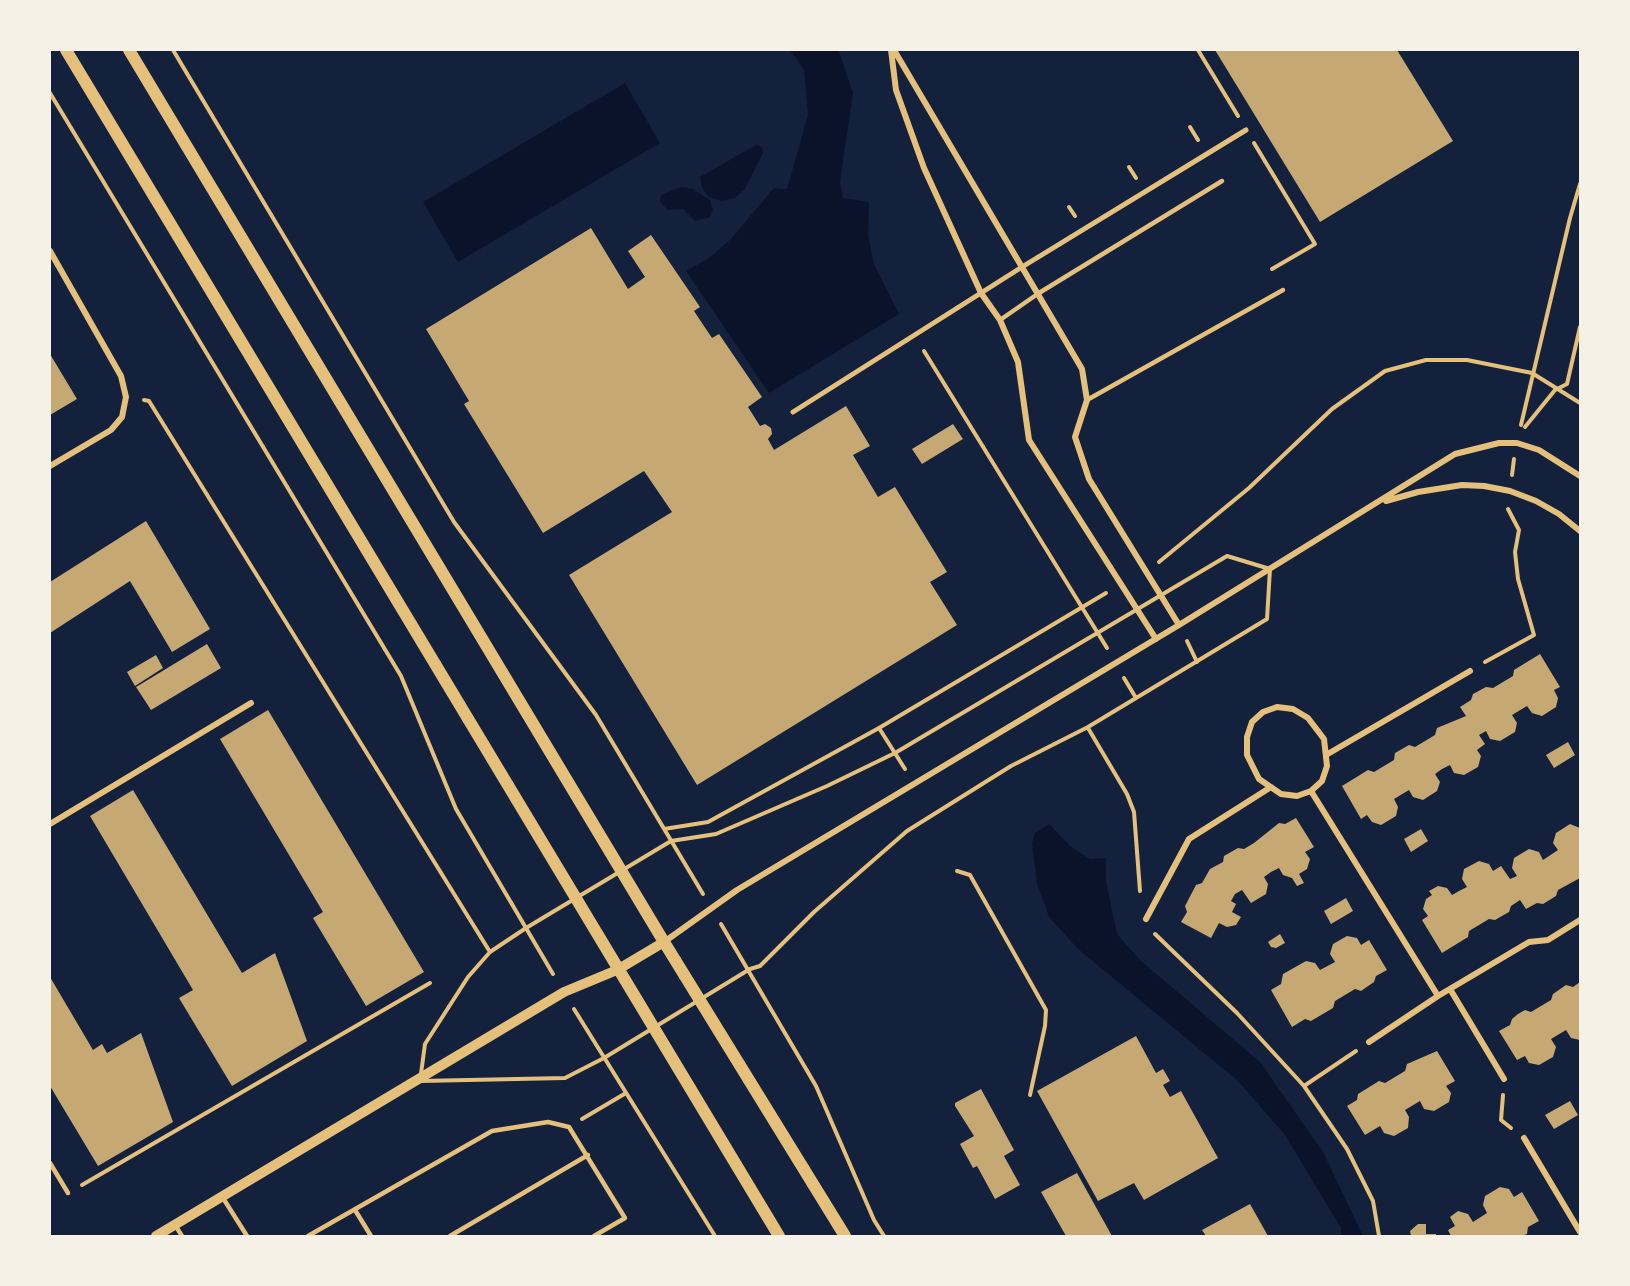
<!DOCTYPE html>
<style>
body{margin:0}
#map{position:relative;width:1630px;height:1286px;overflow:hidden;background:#14213d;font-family:"Noto Serif",serif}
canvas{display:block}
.frame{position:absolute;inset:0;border:51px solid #f6f1e7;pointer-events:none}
</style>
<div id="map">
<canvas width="1630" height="1286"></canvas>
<div class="frame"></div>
</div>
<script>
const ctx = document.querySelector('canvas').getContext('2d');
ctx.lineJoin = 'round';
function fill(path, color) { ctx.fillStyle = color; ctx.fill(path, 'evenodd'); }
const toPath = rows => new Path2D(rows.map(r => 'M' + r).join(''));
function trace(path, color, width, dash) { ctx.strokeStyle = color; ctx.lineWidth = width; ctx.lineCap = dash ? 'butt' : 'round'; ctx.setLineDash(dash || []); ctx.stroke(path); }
fill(toPath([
 [790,50,837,50,839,52,853,93,840,182,843,198,869,202,868,236,874,264,899,314,769,393,686,271,709,258,731,239,774,188,787,189,808,115,804,70],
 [625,83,660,143,458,262,423,202],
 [756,145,762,147,763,153,745,189,735,198,722,201,709,197,702,188,700,177],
 [681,187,693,189,710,200,713,210,710,217,695,221,683,209,668,210,660,202,661,195],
 [1049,824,1070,846,1090,859,1106,858,1106,882,1117,934,1140,960,1260,1062,1323,1152,1363,1236,1341,1236,1341,1228,1285,1135,1238,1081,1078,949,1049,917,1037,883,1032,843,1035,833]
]), '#0b132b');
fill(toPath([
 [1215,50,1397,50,1453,141,1320,222],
 [591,228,628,289,645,277,628,251,651,235,700,307,694,311,712,338,719,334,762,397,748,407,760,426,765,424,771,428,772,434,768,439,774,450,846,406,870,446,853,455,878,497,895,487,947,572,930,582,957,625,697,785,569,575,672,512,644,471,543,533,464,404,469,401,426,329],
 [50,354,77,399,50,415],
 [953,424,963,439,922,464,912,449],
 [146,521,210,629,172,652,130,581,50,633,50,582],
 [207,644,221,668,151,710,136,687],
 [1540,654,1560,687,1554,690,1558,698,1556,707,1542,716,1532,713,1527,706,1512,715,1517,723,1515,732,1500,741,1490,739,1486,731,1479,735,1485,744,1477,750,1481,756,1478,767,1464,775,1454,773,1450,765,1442,769,1435,774,1440,782,1437,791,1423,800,1413,797,1409,790,1394,799,1398,807,1396,816,1381,825,1372,822,1367,815,1361,819,1342,786,1368,770,1374,772,1394,760,1395,753,1409,745,1415,747,1435,735,1437,728,1466,716,1460,707,1471,700,1473,694,1486,687,1493,688,1513,676,1514,670],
 [156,655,163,668,135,686,127,672],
 [268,710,424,972,366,1006,313,918,323,912,220,739],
 [1568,742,1575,755,1554,768,1546,755],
 [133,790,242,973,275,953,307,1041,232,1086,179,998,193,990,90,816],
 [1296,818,1314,847,1305,852,1310,859,1307,869,1299,874,1304,883,1297,886,1292,878,1283,875,1279,868,1271,872,1264,877,1268,884,1266,894,1251,903,1242,890,1235,894,1231,901,1236,904,1232,912,1241,917,1236,925,1227,927,1219,923,1211,938,1181,922,1187,912,1185,906,1196,885,1202,883,1210,869,1223,862,1224,856,1238,848,1244,849,1254,843,1279,823,1285,824],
 [1570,824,1580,828,1580,878,1558,890,1556,896,1543,904,1537,903,1526,909,1520,900,1511,906,1509,912,1495,920,1489,919,1469,931,1468,937,1442,953,1422,920,1428,916,1423,909,1426,899,1432,895,1429,891,1438,886,1447,888,1452,895,1459,891,1467,887,1462,879,1464,869,1479,861,1489,864,1493,871,1501,866,1510,879,1517,876,1512,868,1514,858,1529,849,1539,852,1543,860,1558,850,1553,843,1556,833],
 [1421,829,1428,841,1411,852,1404,839],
 [1346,898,1353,911,1331,924,1324,911],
 [1280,934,1285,943,1276,948,1271,947,1268,942],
 [1347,936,1357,938,1361,945,1369,940,1387,970,1376,976,1374,982,1361,991,1355,989,1335,1001,1333,1008,1311,1021,1305,1019,1292,1027,1271,990,1281,984,1283,974,1306,961,1315,963,1320,970,1335,962,1330,954,1333,944],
 [50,977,93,1050,102,1044,107,1053,141,1033,173,1122,98,1166,50,1086],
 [1580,982,1580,1040,1571,1038,1566,1030,1551,1039,1556,1047,1553,1057,1539,1065,1529,1063,1525,1056,1517,1060,1499,1031,1510,1025,1512,1019,1518,1014,1525,1010,1531,1012,1551,1000,1553,994,1566,985,1573,987],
 [1136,1036,1156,1073,1163,1069,1170,1081,1163,1085,1170,1097,1181,1091,1218,1158,1144,1200,1134,1183,1098,1201,1037,1091],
 [1437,1051,1455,1081,1446,1086,1451,1093,1449,1102,1434,1111,1424,1109,1420,1101,1405,1110,1409,1117,1408,1128,1394,1136,1384,1133,1380,1126,1365,1135,1347,1106,1357,1100,1358,1094,1379,1081,1385,1083,1405,1071,1407,1064],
 [981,1089,1014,1150,1004,1156,1020,1185,995,1199,977,1166,973,1168,960,1144,974,1136,955,1106,955,1103],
 [1570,1101,1578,1115,1554,1129,1545,1115],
 [1077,1173,1112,1236,1066,1236,1041,1192],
 [1500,1187,1509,1189,1514,1197,1522,1192,1539,1221,1528,1227,1527,1234,1522,1236,1451,1236,1448,1230,1455,1226,1450,1217,1458,1211,1468,1214,1473,1222,1487,1213,1483,1205,1485,1196],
 [1250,1204,1268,1236,1206,1236,1202,1230],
 [1418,1224,1426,1224,1426,1234,1436,1234,1436,1236,1411,1236,1410,1231]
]), '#c6a872');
trace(toPath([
 [173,50,454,522,596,715,703,894],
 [1198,50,1238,116],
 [50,93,401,676,456,809,553,974],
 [1190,127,1198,140],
 [1254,143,1315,244,1272,269],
 [1129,167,1136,178],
 [1069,207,1075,216],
 [924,351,1107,648],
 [144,400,149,401,490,952],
 [1521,425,1570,218,1580,184],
 [1525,427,1555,390,1567,384,1580,327],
 [1512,475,1514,459],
 [1227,556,1270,569,1267,619,1088,727,1011,766,907,831,814,912,760,966,750,969,604,1058,565,1078,420,1081,425,1044,468,977,490,952,526,928,671,841,716,834,827,786,895,753,1227,556],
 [1159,562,1249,488,1332,409,1385,371,1426,360,1467,360,1532,373,1580,403],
 [1187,641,1197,662],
 [1485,662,1534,635,1518,579,1515,552,1519,530,1508,509],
 [1124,678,1136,698],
 [879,728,905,769],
 [1088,728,1127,794,1134,812,1140,891],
 [664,829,708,822,879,728,1106,593],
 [957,871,970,875,1046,1010,1045,1026,1030,1095],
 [721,924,816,1086,874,1220,884,1236],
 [1155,934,1237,1013,1304,1086,1347,1149,1373,1201,1379,1236],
 [574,1009,715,1236],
 [1304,1086,1356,1051],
 [1503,1095,1501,1120,1511,1128],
 [582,1119,626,1093],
 [82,1185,430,983]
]), '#e5c07b', 4);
trace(toPath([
 [1000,320,1039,293,1222,181],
 [1087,400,1283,290],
 [50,1163,68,1193],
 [223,1198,247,1236],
 [355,1210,371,1236],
 [175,1225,182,1236],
 [308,1236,492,1131,548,1122,569,1127,625,1218,594,1236],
 [450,1236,588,1155]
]), '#e5c07b', 4.5);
trace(toPath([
 [793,412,1022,267,1246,130]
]), '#e5c07b', 5);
trace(toPath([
 [891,50,896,90,924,168,981,293,1000,320,1018,362,1029,440,1156,639],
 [894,50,1082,369,1087,400,1075,437,1089,479,1179,625],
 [50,251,121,376,126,397,122,417,111,430,50,466],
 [1386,501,1418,492,1462,485,1484,486,1510,491,1536,501,1559,514,1580,531],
 [1277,707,1293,709,1308,718,1324,739,1327,766,1322,781,1311,791,1297,796,1281,794,1259,779,1247,755,1247,737,1252,722,1263,712,1277,707],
 [1326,755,1470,671],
 [1311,791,1438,996],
 [50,824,251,703],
 [1146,919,1189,839,1271,787],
 [664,942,737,890,1179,625,1455,454,1499,443,1517,443,1539,450,1580,476],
 [1450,989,1504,1079],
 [1369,1042,1438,996,1529,942,1548,940,1580,920],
 [1524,1138,1580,1232]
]), '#e5c07b', 6);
trace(toPath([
 [156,1236,564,992,617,970,664,942]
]), '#e5c07b', 10);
trace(toPath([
 [66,50,779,1236],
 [129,50,664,942,845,1236]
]), '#e5c07b', 12);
</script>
